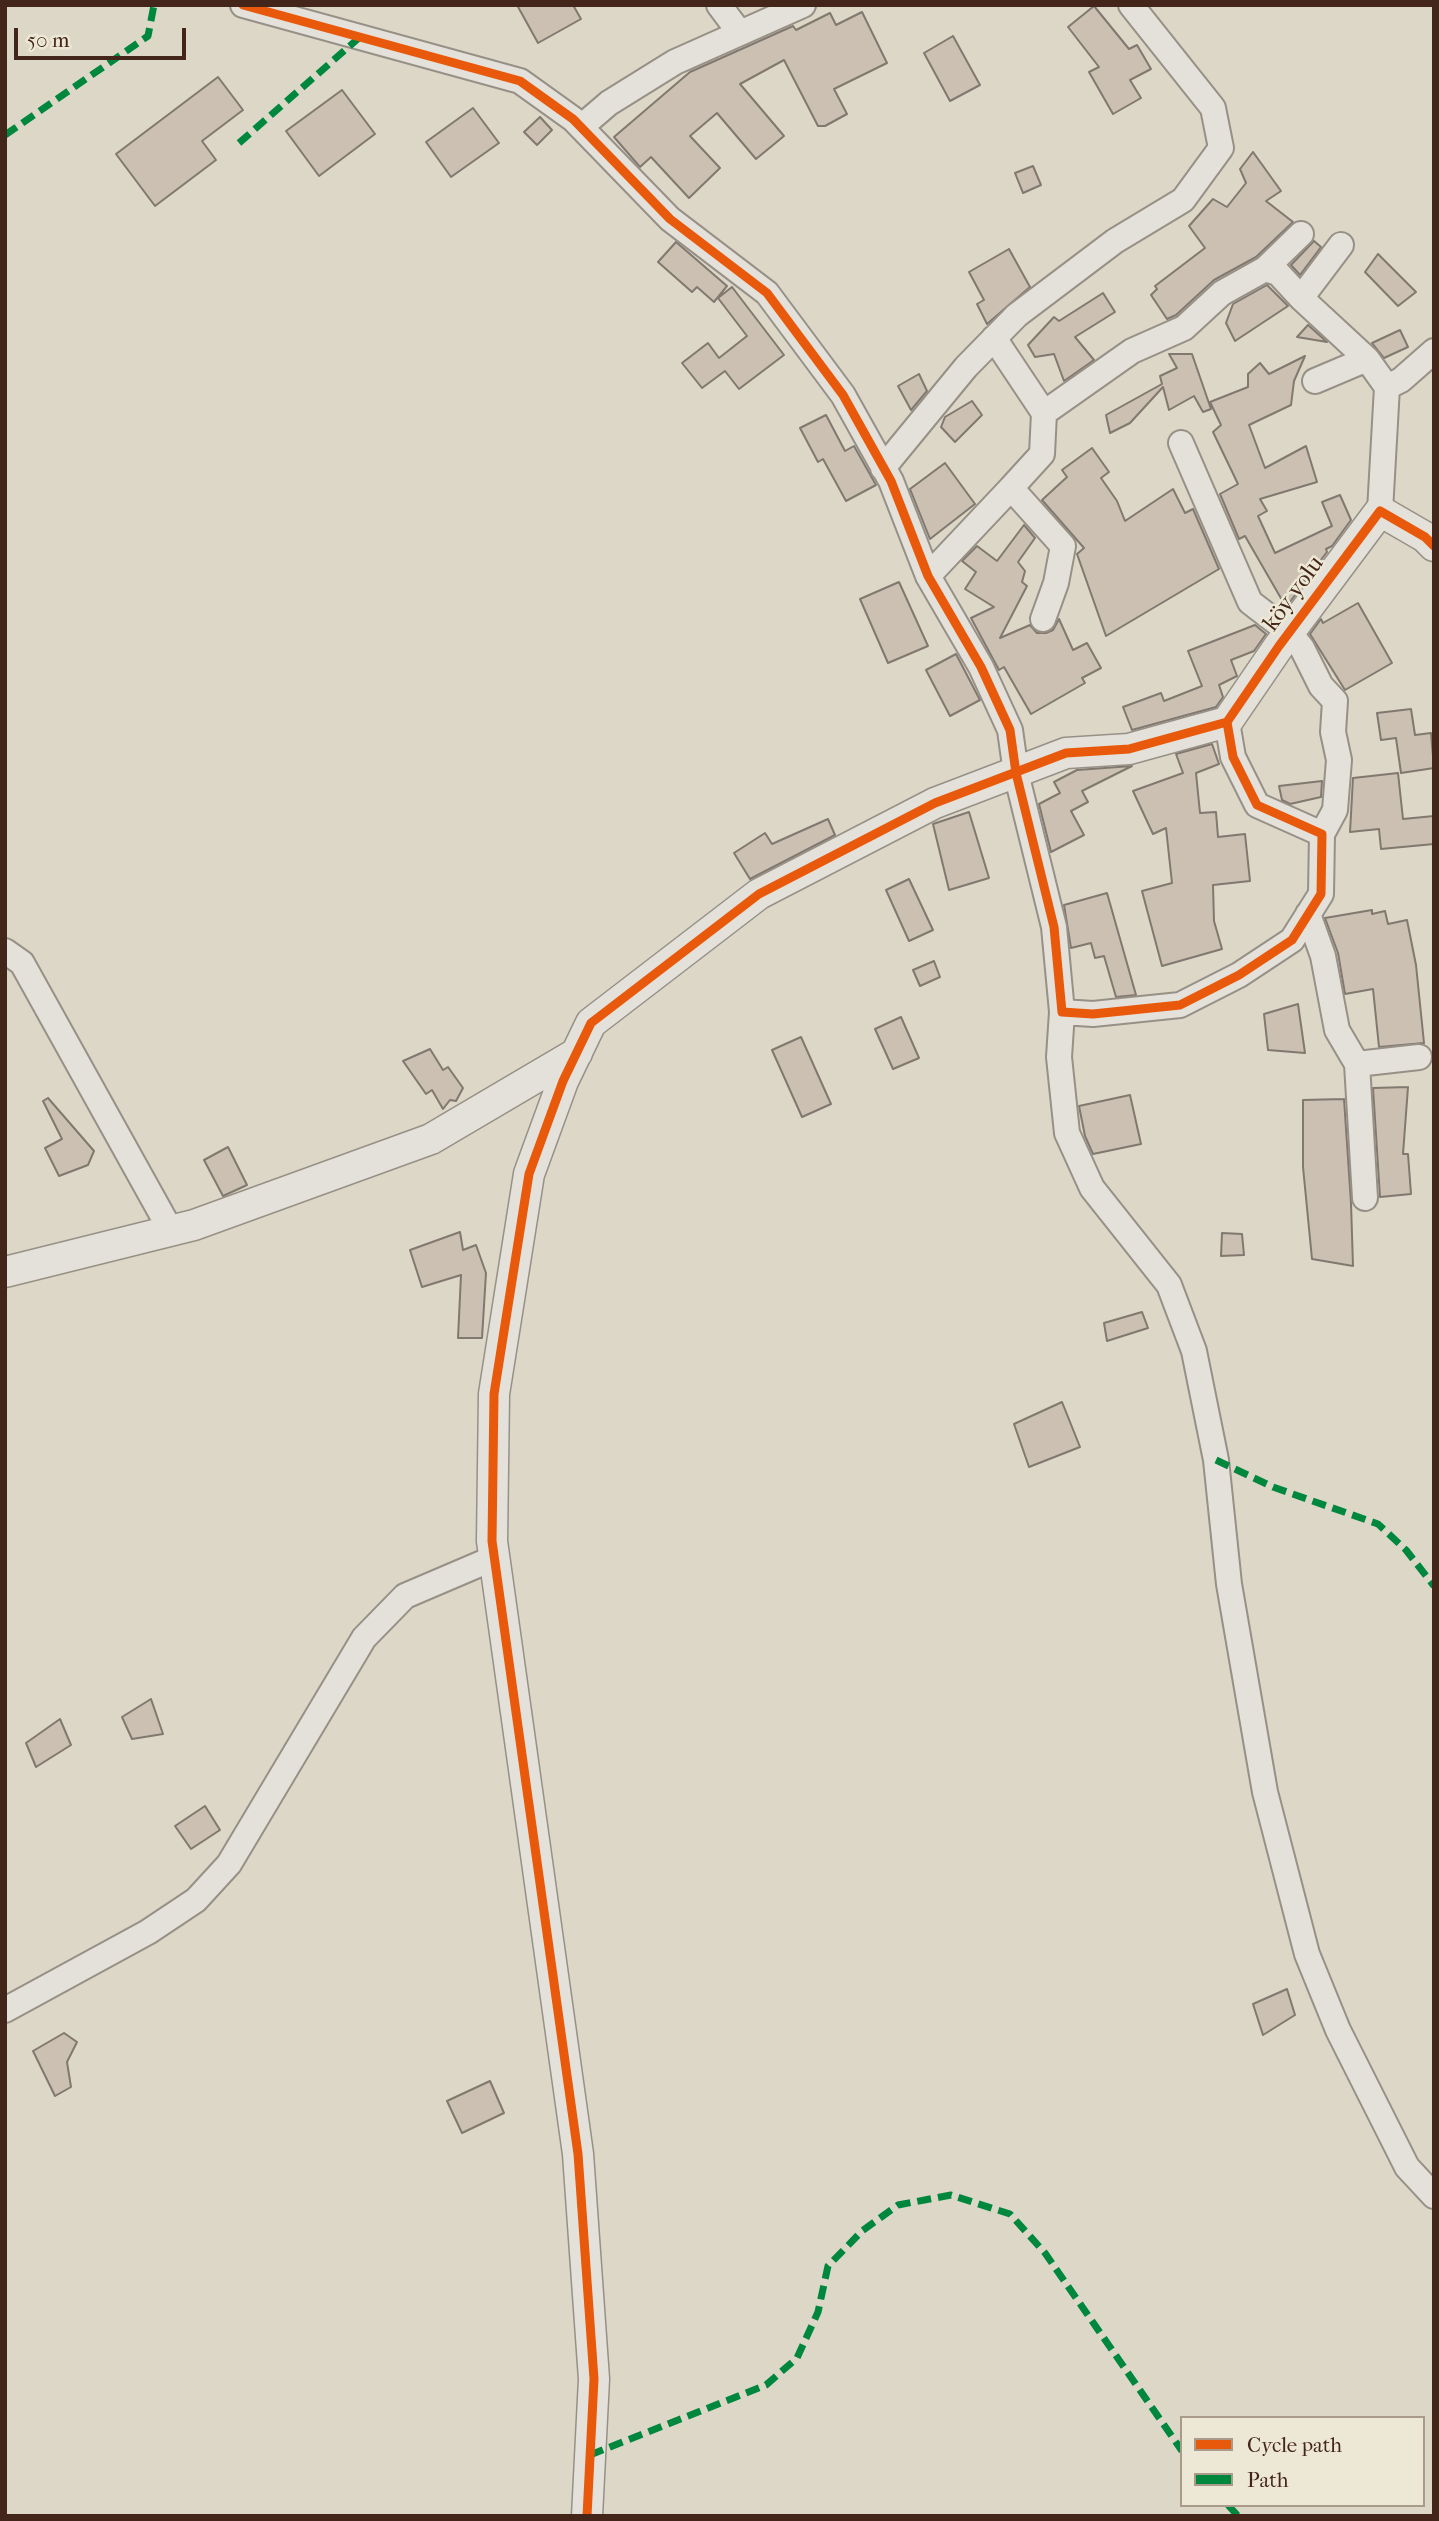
<!DOCTYPE html>
<meta charset="utf-8">
<style>
body{margin:0}
#map{position:relative;width:1439px;height:2521px;overflow:hidden;background:#dcd7c7;font-family:"IM FELL French Canon",serif}
canvas{display:block}
.frame{position:absolute;inset:0;border:7px solid #442519;pointer-events:none}
.legend{position:absolute;left:1180px;top:2416px;width:245px;height:91px;box-sizing:border-box;background:#ede8d5;border:2px solid #a99a8a;margin:0;padding:9px 12px;list-style:none;font-size:21px;color:#442519}
.legend li{display:flex;align-items:center;gap:14px;height:35px}
.legend b{width:35px;border:2px solid #a99a8a}
.scale{position:absolute;left:14px;top:28px;width:172px;height:32px;box-sizing:border-box;border:4px solid #442519;border-top:0;padding-left:9px;font-size:21px;line-height:24px;white-space:nowrap;color:#442519;-webkit-text-stroke:5px #ede8d5;paint-order:stroke}
</style>
<div id="map">
<canvas width="1439" height="2521"></canvas>
<div class="frame"></div>
<ul class="legend">
<li><b style="height:9px;background:#e8590c"></b>Cycle path</li>
<li><b style="height:9px;background:#00873e"></b>Path</li>
</ul>
<div class="scale">50 m</div>
</div>
<script>
const ctx = document.querySelector('canvas').getContext('2d');
ctx.lineJoin = 'round';
function fill(path, color) { ctx.fillStyle = color; ctx.fill(path, 'evenodd'); }
const toPath = rows => new Path2D(rows.map(r => 'M' + r).join(''));
function trace(path, color, width, dash) { ctx.strokeStyle = color; ctx.lineWidth = width; ctx.lineCap = dash ? 'butt' : 'round'; ctx.setLineDash(dash || []); ctx.stroke(path); }
function drawText(font, color, halo, rows, align = 'center') {
  ctx.font = font + ' "IM FELL French Canon",serif'; ctx.lineWidth = 5; ctx.setLineDash([]); ctx.textBaseline = 'middle'; ctx.strokeStyle = halo; ctx.fillStyle = color; for (const [text, x, y, turn = 0] of rows) {
    ctx.save(); ctx.translate(x, y); ctx.rotate((+turn || 0) * Math.PI / 180); ctx.textAlign = isNaN(turn) ? turn : align; if (halo) ctx.strokeText(text, 0, 0); ctx.fillText(text, 0, 0); ctx.restore();
  }
}
const building = toPath([
 [517,5,573,5,581,19,538,43,517,5],
 [1094,6,1129,49,1137,45,1151,69,1130,80,1141,98,1113,114,1089,72,1099,67,1068,27,1094,6],
 [862,12,887,63,834,89,847,114,825,126,818,126,784,60,740,84,784,136,756,159,717,113,690,136,720,168,689,198,651,157,640,167,614,137,690,72,793,26,796,30,830,13,836,25,862,12],
 [953,36,980,85,950,101,924,53,953,36],
 [218,77,243,110,202,141,216,160,155,206,116,154,218,77],
 [342,90,375,134,319,176,286,131,342,90],
 [473,108,499,143,451,177,426,142,473,108],
 [540,117,552,130,537,145,524,132,540,117],
 [1253,152,1281,191,1266,201,1293,222,1256,257,1214,280,1176,315,1167,319,1151,295,1157,289,1155,286,1205,248,1189,226,1213,199,1227,207,1246,183,1240,169,1253,152],
 [1033,166,1041,185,1023,193,1015,173,1033,166],
 [1314,241,1321,247,1300,275,1291,265,1314,241],
 [676,242,727,286,714,302,697,287,692,292,658,262,676,242],
 [1009,249,1030,287,987,324,977,304,984,300,969,272,1009,249],
 [1378,254,1416,292,1398,306,1365,272,1378,254],
 [1267,285,1288,306,1235,341,1226,323,1233,304,1267,285],
 [732,287,784,355,739,389,725,371,702,388,682,363,708,343,719,358,747,336,718,298,732,287],
 [1103,293,1115,312,1075,337,1094,360,1064,381,1054,354,1035,357,1028,345,1054,317,1059,321,1103,293],
 [1308,325,1327,342,1297,337,1308,325],
 [1400,330,1408,347,1384,358,1372,343,1400,330],
 [1169,354,1192,354,1211,409,1203,412,1194,396,1169,410,1163,387,1130,423,1110,433,1106,415,1162,384,1160,376,1177,368,1169,354],
 [1305,356,1294,381,1291,405,1249,425,1265,468,1306,446,1317,482,1260,499,1267,511,1258,516,1275,553,1332,526,1322,502,1340,495,1351,520,1332,546,1326,549,1327,552,1314,569,1302,575,1305,582,1286,607,1245,536,1239,539,1220,494,1238,484,1213,432,1221,425,1210,402,1248,387,1248,374,1260,363,1269,374,1305,356],
 [919,374,927,391,911,410,898,386,919,374],
 [972,401,982,415,955,442,941,427,945,417,972,401],
 [826,415,845,451,854,446,876,485,846,501,823,459,818,462,800,428,826,415],
 [1092,448,1109,472,1101,478,1117,501,1125,521,1173,489,1185,513,1193,509,1219,569,1106,636,1077,554,1084,548,1042,500,1067,477,1062,470,1092,448],
 [945,463,975,504,930,539,910,489,945,463],
 [1024,525,1035,538,1018,562,1025,571,1022,582,1027,586,1000,638,1030,625,1037,633,1046,633,1053,630,1059,619,1073,650,1087,643,1101,668,1082,678,1085,683,1031,714,1004,667,999,670,971,618,994,607,965,589,976,572,962,561,977,546,997,561,1024,525],
 [899,582,928,646,888,663,860,599,899,582],
 [1358,603,1392,663,1345,690,1310,634,1321,619,1323,623,1358,603],
 [1255,625,1266,634,1254,651,1231,660,1237,676,1219,685,1223,697,1216,707,1132,730,1123,707,1161,693,1164,701,1202,686,1188,651,1255,625],
 [956,654,980,700,950,716,926,670,956,654],
 [1411,709,1415,735,1431,733,1434,768,1401,773,1396,738,1381,740,1377,713,1411,709],
 [1212,744,1219,764,1196,773,1200,813,1216,812,1218,837,1245,834,1250,881,1213,885,1214,921,1222,949,1162,966,1142,891,1172,883,1166,828,1153,834,1133,791,1183,773,1176,754,1212,744],
 [1132,766,1082,791,1088,802,1071,811,1084,835,1051,852,1039,804,1060,793,1054,782,1077,770,1132,766],
 [1398,773,1403,819,1434,816,1434,844,1381,849,1379,829,1350,832,1353,778,1398,773],
 [1322,781,1321,797,1290,804,1282,800,1279,786,1322,781],
 [969,812,989,878,949,890,933,824,969,812],
 [828,819,835,835,750,879,734,853,765,833,772,844,828,819],
 [909,879,933,930,909,941,886,890,909,879],
 [1107,893,1136,995,1116,997,1104,956,1095,958,1091,943,1071,948,1064,905,1107,893],
 [1372,910,1372,914,1385,911,1388,924,1407,920,1416,965,1424,1043,1379,1047,1373,989,1345,994,1338,953,1325,918,1372,910],
 [934,961,940,977,920,986,913,970,934,961],
 [1298,1004,1305,1053,1268,1050,1264,1014,1298,1004],
 [901,1017,919,1058,893,1069,875,1029,901,1017],
 [801,1037,831,1104,802,1117,772,1050,801,1037],
 [430,1049,443,1070,448,1067,463,1088,456,1101,450,1100,443,1109,432,1090,426,1094,403,1061,430,1049],
 [1408,1087,1403,1154,1408,1154,1411,1194,1380,1197,1373,1088,1408,1087],
 [1130,1095,1141,1144,1093,1154,1085,1136,1079,1106,1130,1095],
 [48,1098,94,1151,88,1165,59,1176,45,1148,62,1139,43,1101,48,1098],
 [1344,1099,1351,1203,1353,1266,1312,1259,1303,1167,1303,1100,1344,1099],
 [228,1147,247,1185,223,1196,204,1160,228,1147],
 [460,1232,463,1250,476,1245,486,1273,482,1338,458,1338,461,1275,422,1287,410,1250,460,1232],
 [1222,1233,1242,1234,1244,1255,1221,1256,1222,1233],
 [1142,1312,1148,1328,1107,1341,1104,1323,1142,1312],
 [1062,1402,1080,1447,1029,1467,1014,1424,1062,1402],
 [151,1699,163,1734,132,1739,122,1717,151,1699],
 [60,1719,71,1745,36,1767,26,1743,60,1719],
 [205,1806,220,1830,191,1849,175,1826,205,1806],
 [1287,1989,1295,2015,1263,2035,1253,2004,1287,1989],
 [64,2033,77,2042,67,2062,71,2087,55,2096,33,2051,64,2033],
 [490,2081,504,2113,462,2133,447,2101,490,2081]
]);
fill(building, '#cbc0b2');
trace(building, '#81786f', 2);
const minor = toPath([
 [243,5,520,81,573,119,670,219,767,293,843,395,891,481,928,576,981,667,1010,730,1016,773,1054,927,1062,1012,1093,1014,1180,1005,1239,975,1292,940,1321,894,1322,834,1257,805,1233,757,1227,722],
 [719,5,740,33],
 [581,127,609,103,675,62,803,5],
 [1341,245,1301,298,1367,359,1387,387],
 [1265,269,1278,273,1301,298],
 [994,338,1044,413,1132,351,1184,328,1222,293,1265,269,1301,234],
 [1315,381,1367,359],
 [1181,443,1250,602,1289,632,1302,648,1321,686,1335,701,1333,732,1339,760,1335,810,1322,834],
 [883,468,966,367,1017,315,1115,241,1183,200,1221,148,1213,108,1131,5],
 [1380,511,1387,387,1401,380,1434,351],
 [928,576,1011,488],
 [1043,619,1056,583,1063,546,1011,488,1042,454,1044,413],
 [1308,914,1323,956,1337,1030,1357,1064,1365,1198],
 [5,951,22,963,171,1231],
 [1062,1012,1059,1057,1067,1133,1092,1188,1169,1285,1194,1351,1216,1460,1229,1584,1265,1792,1307,1954,1338,2030,1407,2167,1434,2196],
 [1357,1064,1419,1057],
 [5,2010,148,1932,196,1900,229,1864,364,1638,405,1596,494,1558]
]);
const tertiary = toPath([
 [5,1272,194,1225,431,1139,577,1053],
 [587,2516,594,2379,578,2154,492,1541,494,1394,529,1174,563,1081,591,1023,759,894,935,803,1066,753,1129,749,1227,722,1279,646,1380,511,1425,537,1434,546]
]);
trace(minor, '#979086', 28);
trace(tertiary, '#979086', 33);
trace(minor, '#e4e1da', 24);
trace(tertiary, '#e4e1da', 30);
trace(toPath([
 [5,135,148,36,154,5],
 [239,143,361,36],
 [1216,1460,1273,1487,1378,1524,1406,1550,1434,1586],
 [590,2455,766,2385,797,2358,818,2312,828,2266,862,2231,898,2205,951,2195,1010,2214,1045,2253,1182,2451],
 [1228,2505,1238,2516]
]), '#00873e', 7, [14, 7]);
trace(toPath([
 [243,5,520,81,573,119,670,219,767,293,843,395,891,481,928,576,981,667,1010,730,1016,773,1054,927,1062,1012,1093,1014,1180,1005,1239,975,1292,940,1321,894,1322,834,1257,805,1233,757,1227,722],
 [587,2516,594,2379,578,2154,492,1541,494,1394,529,1174,563,1081,591,1023,759,894,935,803,1066,753,1129,749,1227,722,1279,646,1380,511,1425,537,1434,546]
]), '#e8590c', 9);
drawText('24px', '#442519', '#ede8d5', [
 ["köy yolu",1294,594,-54]
]);
</script>
